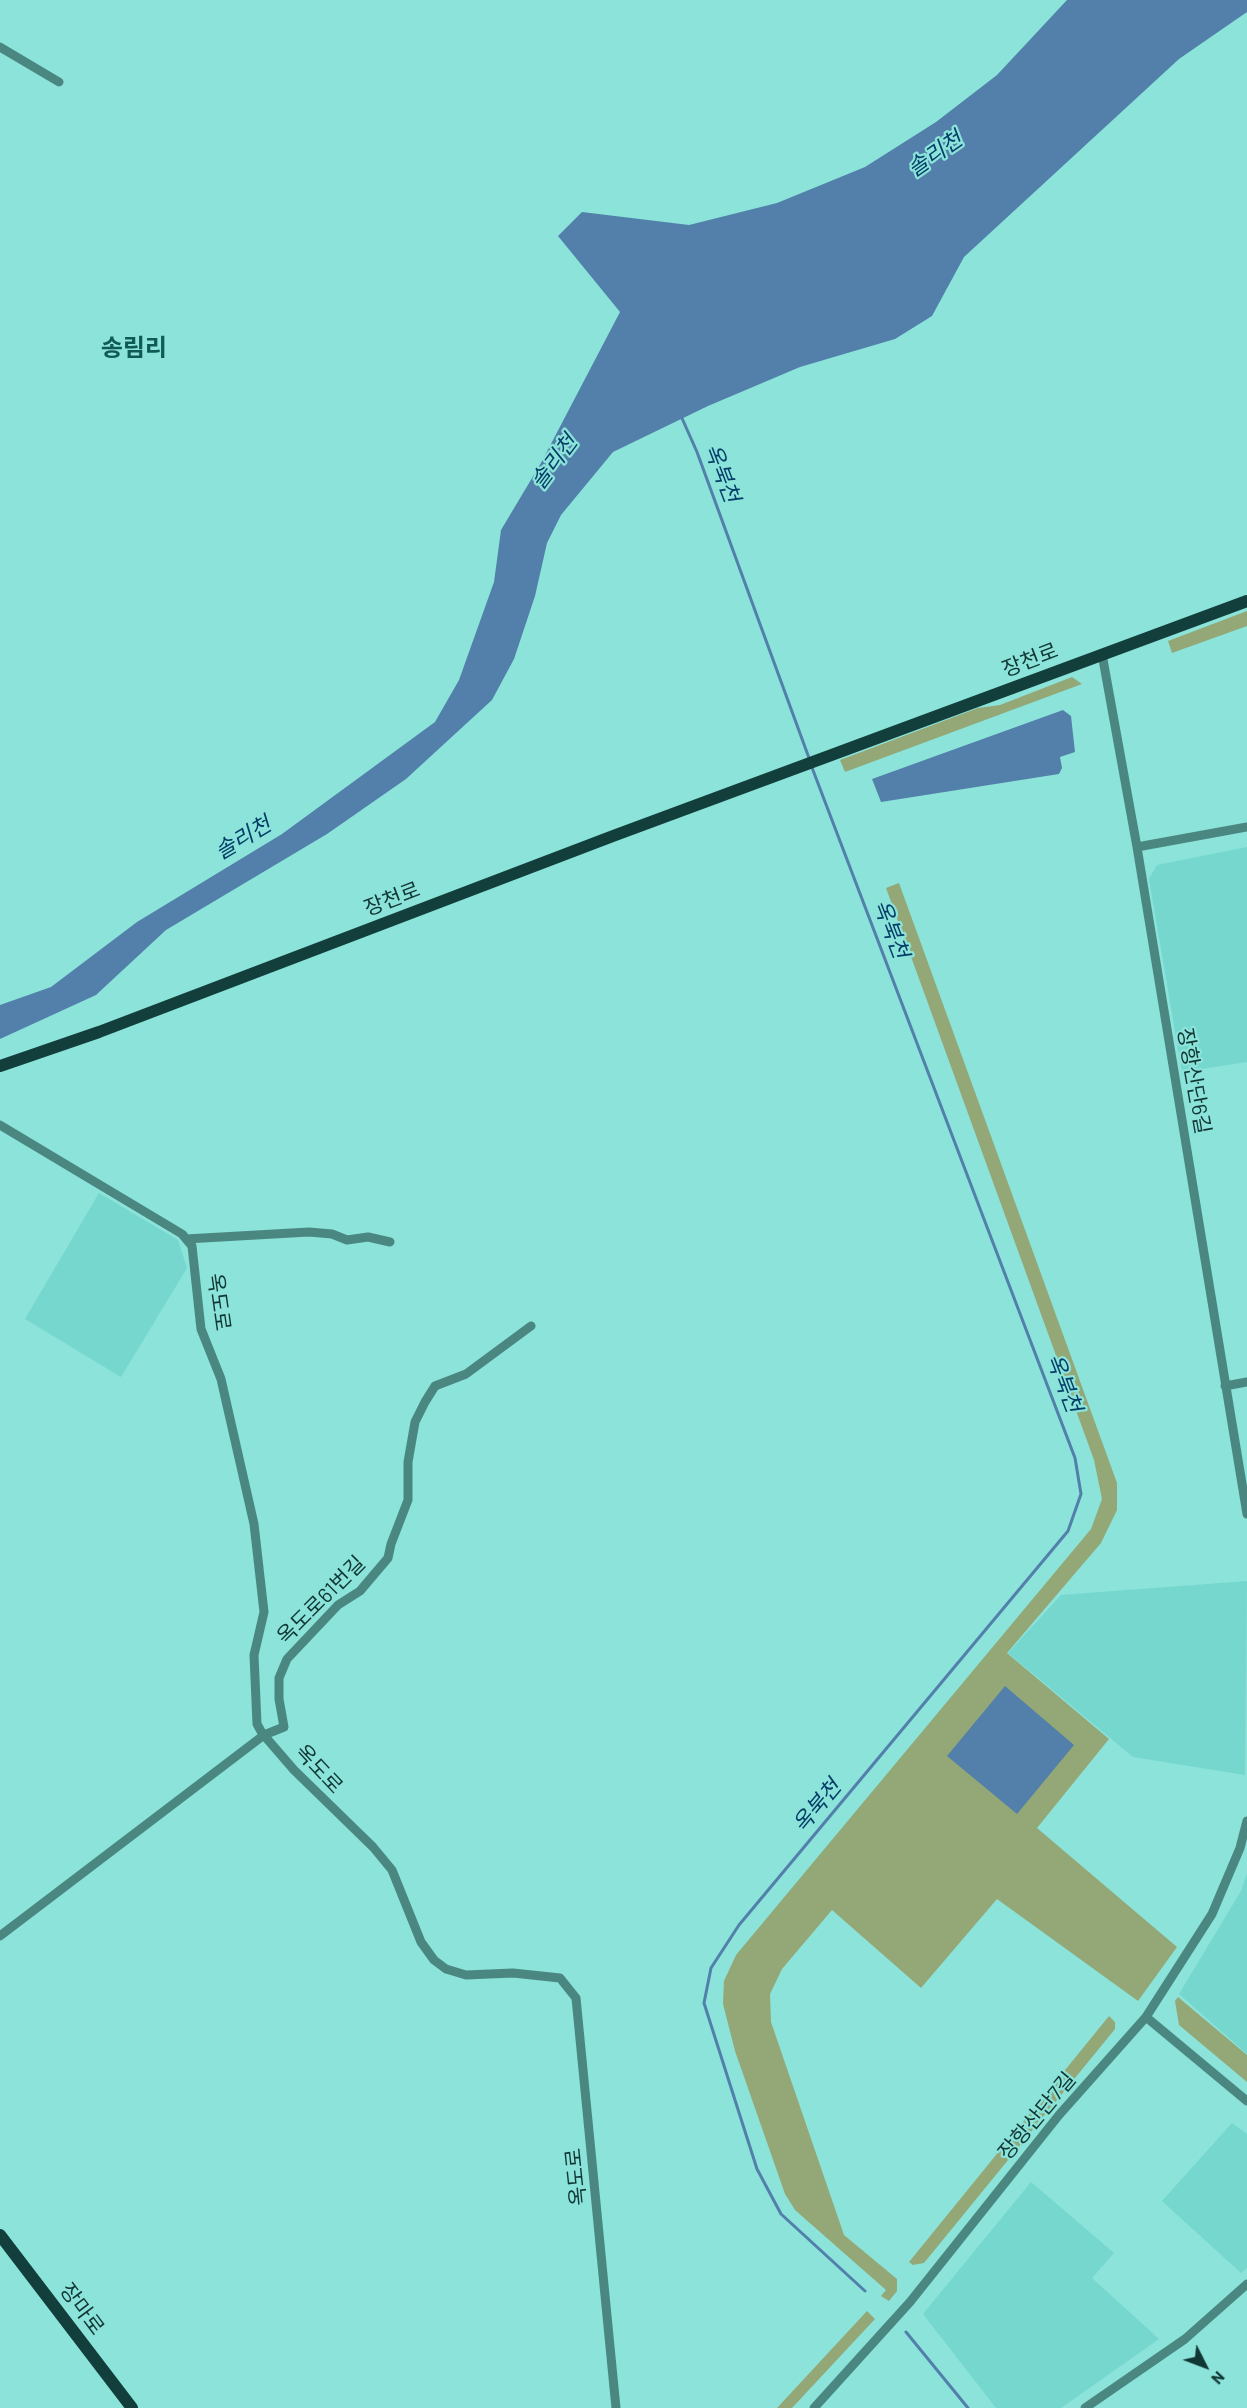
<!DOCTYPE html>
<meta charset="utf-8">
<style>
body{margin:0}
#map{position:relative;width:1247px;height:2408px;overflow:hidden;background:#8be3da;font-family:Barlow,sans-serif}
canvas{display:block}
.north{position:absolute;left:1175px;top:2336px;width:60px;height:60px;-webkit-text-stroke:4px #8be3da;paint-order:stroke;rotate:132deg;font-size:16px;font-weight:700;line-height:24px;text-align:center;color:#113734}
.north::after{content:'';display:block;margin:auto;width:21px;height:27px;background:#113734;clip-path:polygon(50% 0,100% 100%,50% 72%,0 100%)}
</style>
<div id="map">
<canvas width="1247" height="2408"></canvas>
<div class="north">N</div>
</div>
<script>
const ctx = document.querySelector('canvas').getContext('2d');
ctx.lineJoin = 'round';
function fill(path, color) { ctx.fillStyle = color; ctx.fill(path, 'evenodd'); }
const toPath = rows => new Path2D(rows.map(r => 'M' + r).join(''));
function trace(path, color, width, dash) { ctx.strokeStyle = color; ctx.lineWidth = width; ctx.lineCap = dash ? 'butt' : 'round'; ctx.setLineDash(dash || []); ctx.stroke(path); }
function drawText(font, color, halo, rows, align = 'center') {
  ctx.font = font + ' Barlow,"Noto Sans KR",sans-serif'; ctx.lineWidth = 4.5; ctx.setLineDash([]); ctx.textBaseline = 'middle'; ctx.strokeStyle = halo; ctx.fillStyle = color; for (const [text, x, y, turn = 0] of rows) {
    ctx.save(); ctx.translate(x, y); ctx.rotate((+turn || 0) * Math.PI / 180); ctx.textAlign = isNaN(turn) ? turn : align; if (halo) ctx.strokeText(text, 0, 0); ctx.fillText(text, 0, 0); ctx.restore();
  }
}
fill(toPath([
 [1247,847,1247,1062,1182,1072,1149,879,1157,865],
 [99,1193,178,1240,187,1268,121,1377,25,1319],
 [1247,1581,1245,1775,1133,1757,1008,1653,1061,1595],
 [1247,1874,1247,2054,1179,1994,1241,1891],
 [1232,2123,1247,2134,1247,2268,1241,2273,1162,2201],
 [1031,2182,1114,2253,1092,2278,1159,2339,1061,2408,996,2408,923,2314]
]), '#75d7ce');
fill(toPath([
 [1247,611,1247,626,1172,653,1168,641],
 [1072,677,1082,684,845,772,840,760,978,708,1000,705],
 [899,883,1117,1483,1117,1510,1101,1543,1007,1653,1109,1739,1037,1828,1177,1947,1138,2001,997,1899,921,1988,832,1910,782,1969,770,1994,771,2022,844,2235,897,2279,897,2291,889,2301,881,2296,886,2290,795,2210,785,2194,735,2051,723,2004,724,1981,736,1955,1091,1529,1102,1499,1094,1460,886,888],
 [1178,1997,1247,2055,1247,2082,1179,2025,1175,2001],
 [1109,2016,1115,2022,1115,2029,924,2263,913,2265,909,2262],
 [867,2311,875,2319,792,2408,777,2408]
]), '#93a876');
fill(toPath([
 [1067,0,1247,0,1247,12,1179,59,964,257,932,316,895,339,800,367,708,406,613,452,561,515,547,543,535,596,514,659,492,700,406,779,327,834,166,930,96,995,0,1039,0,1005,51,987,137,922,282,834,435,722,459,680,494,582,501,530,541,463,620,312,558,236,582,212,689,225,777,203,865,167,936,122,997,75],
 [1063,710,1071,716,1075,752,1060,757,1062,768,1059,774,881,802,872,779],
 [1005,1686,1074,1745,1017,1814,947,1756]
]), '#5280aa');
trace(toPath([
 [681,416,697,452,809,758],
 [811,765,1075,1458,1081,1494,1068,1531,739,1925,711,1968,704,2003,757,2169,781,2214,865,2291],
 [906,2332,968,2408]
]), '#5280aa', 3);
trace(toPath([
 [0,47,59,82],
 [1102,654,1137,847,1247,1514],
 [1137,847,1247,827],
 [0,1125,182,1234,192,1246,201,1329,221,1379,254,1524,264,1612,254,1655,257,1724,262,1733,294,1770,373,1847,392,1870,421,1942,434,1960,446,1969,466,1975,513,1973,560,1978,576,1998,616,2408],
 [186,1239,309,1232,332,1234,347,1240,368,1237,390,1242],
 [1225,1386,1247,1382],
 [0,1936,264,1735,284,1727,279,1699,279,1678,287,1659,338,1605,360,1591,388,1558,391,1544,408,1500,408,1462,415,1422,425,1402,435,1386,466,1374,531,1326],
 [1146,2017,1247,2101],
 [814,2408,910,2302,1059,2115,1146,2017,1212,1914,1240,1848,1247,1821],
 [1085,2408,1185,2339,1247,2284]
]), '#4b8781', 9);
trace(toPath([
 [0,1066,99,1032,613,836,1247,601],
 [0,2235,132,2408]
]), '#123f3b', 12);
drawText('21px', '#113734', '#8be3da', [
 ["장천로",1030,660,-21],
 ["장천로",392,899,-21],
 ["장항산단6길",1194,1081,80],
 ["옥도로",219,1302,82],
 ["옥도로61번길",321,1600,-45],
 ["옥도로",319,1769,47],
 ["장항산단7길",1037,2116,-50],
 ["옥도로",576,2177,-96],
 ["장마로",82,2309,53]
]);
drawText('italic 22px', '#053e68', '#8be3da', [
 ["솔리천",935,154,-35],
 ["솔리천",554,462,-53],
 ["옥북천",722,473,69],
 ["솔리천",243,838,-31],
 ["옥북천",891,929,69],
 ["옥북천",1064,1383,69],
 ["옥북천",817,1806,-50]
]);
drawText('bold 24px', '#0f5a55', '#8be3da', [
 ["송림리",134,348]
]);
</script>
